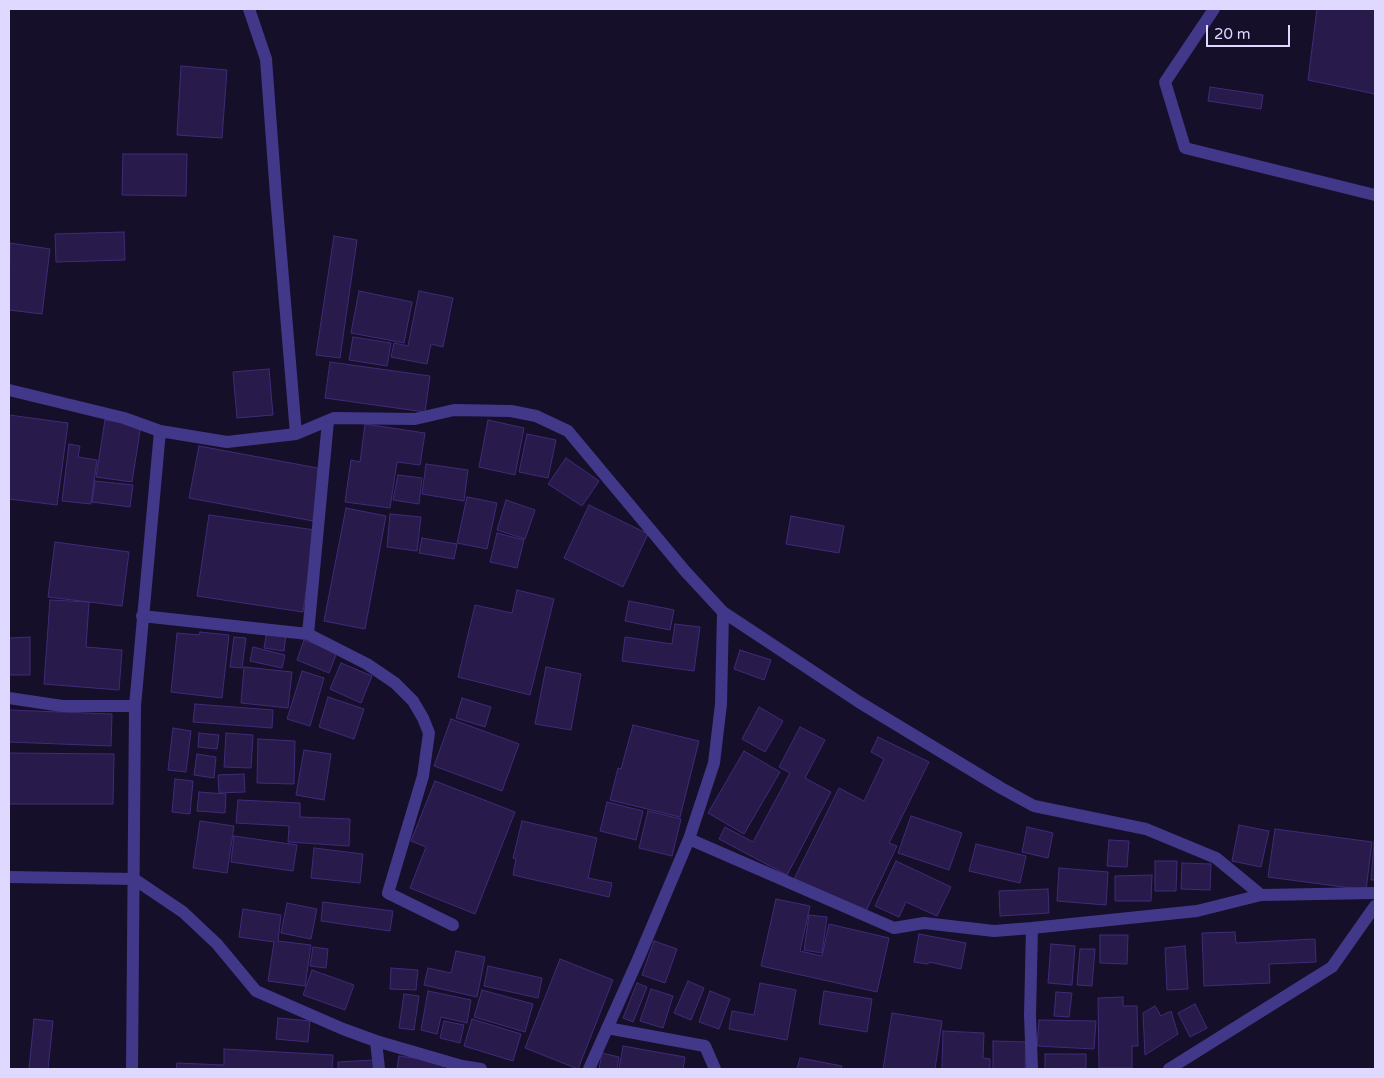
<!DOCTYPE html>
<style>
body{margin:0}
#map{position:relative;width:1384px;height:1078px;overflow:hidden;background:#160f2a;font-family:"Varela Round",sans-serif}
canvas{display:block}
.frame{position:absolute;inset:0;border:10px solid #dfd8ff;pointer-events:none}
.scale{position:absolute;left:1206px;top:25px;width:84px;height:22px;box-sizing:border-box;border:2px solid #dfd8ff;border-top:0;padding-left:6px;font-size:15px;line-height:18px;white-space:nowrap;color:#dfd8ff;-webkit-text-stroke:4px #160f2a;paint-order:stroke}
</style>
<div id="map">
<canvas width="1384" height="1078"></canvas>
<div class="frame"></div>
<div class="scale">20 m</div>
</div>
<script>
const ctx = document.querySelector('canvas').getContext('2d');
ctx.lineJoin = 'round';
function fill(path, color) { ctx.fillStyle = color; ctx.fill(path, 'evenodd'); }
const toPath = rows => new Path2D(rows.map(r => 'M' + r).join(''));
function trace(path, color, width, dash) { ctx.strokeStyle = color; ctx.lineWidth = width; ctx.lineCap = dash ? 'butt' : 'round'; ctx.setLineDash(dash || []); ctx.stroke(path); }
const building = toPath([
 [1317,9,1375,9,1375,94,1308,80,1317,9],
 [181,66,227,70,222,138,177,135,181,66],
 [1210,87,1263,95,1261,109,1208,101,1210,87],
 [123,154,187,154,186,196,122,195,123,154],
 [124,232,125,260,56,262,55,234,124,232],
 [334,236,357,240,340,358,316,355,334,236],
 [10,243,50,249,42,314,9,310,10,243],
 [359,291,412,302,404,343,351,333,359,291],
 [419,291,453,298,443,347,431,344,427,364,391,357,394,343,408,346,419,291],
 [353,337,391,343,387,366,349,360,353,337],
 [330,362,430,376,425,412,325,398,330,362],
 [269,369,273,415,237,418,233,372,269,369],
 [9,415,68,423,57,505,9,499,9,415],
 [105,420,141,425,132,482,96,477,105,420],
 [488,420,524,428,515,475,479,467,488,420],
 [365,424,425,433,420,465,397,462,390,508,345,502,351,460,360,462,365,424],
 [527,434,556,440,548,478,519,472,527,434],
 [69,444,80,446,78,457,97,460,91,504,62,501,69,444],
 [199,446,323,469,313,521,189,498,199,446],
 [566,458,599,481,582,506,548,484,566,458],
 [426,464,468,470,464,501,422,494,426,464],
 [398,475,422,478,419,504,393,500,398,475],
 [95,481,133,485,130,507,92,502,95,481],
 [467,497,497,503,487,549,457,543,467,497],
 [506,500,535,510,525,539,497,530,506,500],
 [589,505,648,534,623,587,564,558,589,505],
 [346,508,386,516,365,629,324,621,346,508],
 [390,514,421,517,417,551,387,547,390,514],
 [209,515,315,530,303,612,197,596,209,515],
 [791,516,844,526,839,553,786,544,791,516],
 [497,533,524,540,517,568,490,562,497,533],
 [422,538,457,544,454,559,419,553,422,538],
 [55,542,129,552,122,606,48,597,55,542],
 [517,590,554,599,530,695,458,677,475,605,512,613,517,590],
 [50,600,89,602,86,647,122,650,119,690,44,684,50,600],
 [629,601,674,610,670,630,625,621,629,601],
 [675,624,700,627,694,671,622,661,625,637,672,644,675,624],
 [267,631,286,634,284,651,264,648,267,631],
 [200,632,229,635,222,698,171,692,177,633,199,635,200,632],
 [30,637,30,675,9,675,9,638,30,637],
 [234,637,246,638,242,668,230,667,234,637],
 [304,640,337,652,329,673,297,660,304,640],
 [253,647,285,655,282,668,250,661,253,647],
 [740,650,771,660,764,680,734,669,740,650],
 [341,663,372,676,361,703,330,689,341,663],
 [244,667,292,672,288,708,241,703,244,667],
 [546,667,581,674,571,730,535,724,546,667],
 [302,671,324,678,310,726,287,719,302,671],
 [328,697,364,709,354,739,319,727,328,697],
 [462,698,491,707,485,727,456,718,462,698],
 [195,704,273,710,272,728,193,722,195,704],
 [759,707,783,721,765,752,742,739,759,707],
 [9,710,112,714,111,746,9,742,9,710],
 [451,719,519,744,502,791,434,766,451,719],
 [633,725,699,741,680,817,610,800,618,768,621,769,633,725],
 [800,727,825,740,805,778,831,792,787,875,719,839,725,827,753,842,790,773,779,767,800,727],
 [173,728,191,731,186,772,168,770,173,728],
 [199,733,219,735,217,749,198,747,199,733],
 [226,733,253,735,251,768,224,767,226,733],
 [878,737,929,762,889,843,897,846,865,913,794,879,839,788,864,801,884,759,871,752,878,737],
 [258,739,295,741,294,784,257,783,258,739],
 [304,750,331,754,324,800,296,795,304,750],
 [744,751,780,772,744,834,708,813,744,751],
 [9,753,114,754,113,804,9,804,9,753],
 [197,754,216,757,214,778,194,775,197,754],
 [244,774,245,792,219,793,218,775,244,774],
 [175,779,193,781,190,814,172,812,175,779],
 [435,781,515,812,475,914,410,888,426,847,411,841,435,781],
 [199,792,226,794,225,813,197,811,199,792],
 [238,800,300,803,300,817,350,819,349,846,288,842,289,826,236,823,238,800],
 [607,802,643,811,636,840,600,831,607,802],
 [648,811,681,819,672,856,639,848,648,811],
 [911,816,962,833,949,870,898,853,911,816],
 [200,821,234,826,227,873,193,868,200,821],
 [522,821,597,838,588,878,612,883,609,897,513,875,516,859,513,858,522,821],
 [1239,825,1269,831,1261,867,1232,861,1239,825],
 [1027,827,1053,833,1048,858,1022,852,1027,827],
 [1275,829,1372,842,1366,890,1268,877,1275,829],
 [1375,830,1375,880,1371,880,1375,830],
 [234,836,297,845,293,871,231,862,234,836],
 [1109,840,1129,841,1127,867,1107,866,1109,840],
 [976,844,1026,856,1020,883,969,871,976,844],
 [314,848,363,854,360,883,311,878,314,848],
 [896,861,951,887,937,916,906,902,899,917,875,906,896,861],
 [1155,861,1177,861,1176,891,1155,891,1155,861],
 [1182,863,1211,864,1210,890,1181,889,1182,863],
 [1059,868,1108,872,1106,905,1057,901,1059,868],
 [1152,875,1151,901,1115,901,1115,876,1152,875],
 [1048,889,1049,913,1000,916,999,891,1048,889],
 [776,899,810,906,800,951,822,956,829,924,889,938,877,992,761,966,776,899],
 [323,902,393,911,390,931,321,921,323,902],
 [287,903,317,909,311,939,281,933,287,903],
 [243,909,281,915,278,941,311,945,305,986,268,981,274,942,239,937,243,909],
 [809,915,827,917,822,953,804,950,809,915],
 [1235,932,1236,943,1315,939,1316,962,1269,964,1270,983,1204,986,1202,933,1235,932],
 [919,934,966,943,961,969,929,962,928,964,914,962,919,934],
 [1100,935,1128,935,1127,964,1100,963,1100,935],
 [654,941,677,949,665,983,642,975,654,941],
 [1051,944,1075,946,1072,985,1048,983,1051,944],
 [1185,946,1188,989,1167,990,1165,948,1185,946],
 [313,947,328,949,326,968,310,966,313,947],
 [1080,949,1095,949,1092,986,1077,985,1080,949],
 [456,951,485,957,477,997,424,985,428,968,451,973,456,951],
 [560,959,613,980,578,1069,525,1048,560,959],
 [488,966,542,978,538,998,484,986,488,966],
 [391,968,418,970,416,990,390,989,391,968],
 [312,970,354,985,345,1010,303,995,312,970],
 [688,981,704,988,691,1020,674,1013,688,981],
 [637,983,647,987,633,1022,623,1018,637,983],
 [760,983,796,990,787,1040,729,1029,732,1011,754,1015,760,983],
 [651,989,673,996,663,1028,640,1021,651,989],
 [482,990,533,1004,525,1032,474,1017,482,990],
 [428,991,471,1000,467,1023,441,1017,437,1034,421,1030,428,991],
 [710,991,730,999,719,1029,699,1022,710,991],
 [824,991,872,999,867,1032,819,1024,824,991],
 [1056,992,1072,993,1069,1017,1054,1016,1056,992],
 [404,994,419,996,414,1030,399,1028,404,994],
 [1123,997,1123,1006,1137,1006,1138,1046,1132,1046,1132,1068,1099,1068,1098,998,1123,997],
 [1195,1004,1207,1028,1190,1037,1178,1013,1195,1004],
 [1155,1006,1161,1016,1171,1011,1178,1034,1145,1055,1143,1013,1155,1006],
 [892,1013,942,1021,935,1069,883,1069,892,1013],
 [278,1018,310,1021,308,1042,276,1039,278,1018],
 [34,1019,53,1021,48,1069,29,1069,34,1019],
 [472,1019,521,1034,513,1061,464,1046,472,1019],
 [1039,1020,1096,1021,1094,1049,1037,1046,1039,1020],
 [444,1021,464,1025,460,1043,440,1038,444,1021],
 [943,1031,984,1033,983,1058,990,1059,990,1069,942,1069,943,1031],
 [993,1041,1026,1042,1025,1069,993,1069,993,1041],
 [623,1046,685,1057,683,1069,619,1069,623,1046],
 [224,1049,333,1055,332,1069,176,1069,177,1063,224,1065,224,1049],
 [602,1053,619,1057,617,1069,599,1069,602,1053],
 [1045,1054,1086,1054,1086,1068,1045,1069,1045,1054],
 [399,1056,444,1062,443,1069,397,1069,399,1056],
 [800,1058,842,1066,841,1069,797,1069,800,1058],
 [374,1060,375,1069,338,1069,338,1062,374,1060]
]);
fill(building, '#281a4b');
trace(building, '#402b78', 1);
trace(toPath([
 [249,9,266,59,276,195,296,434,334,418,415,419,454,410,511,411,536,416,568,431,685,571,723,612],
 [1214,9,1165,82,1185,148,1375,195],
 [9,390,124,418,160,431],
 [328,421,308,634,367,664,395,683,413,701,423,718,429,733,423,776,388,893,453,925],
 [142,616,308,634],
 [9,698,62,706,135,706],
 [689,839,894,928,924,923,994,931,1032,928,1197,911,1261,895],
 [9,877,134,879,183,912,217,944,256,991,343,1029,376,1041,462,1066,481,1069],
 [1032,928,1030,1015,1032,1069],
 [607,1028,705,1046,715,1069],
 [376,1041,379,1069],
 [132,1069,135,706,160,431,227,442,296,434],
 [589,1069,640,955,689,839,714,763,721,704,723,612,859,702,1001,788,1034,806,1146,829,1216,858,1261,895,1375,893],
 [1169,1069,1332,967,1375,906]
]), '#42388a', 12);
</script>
